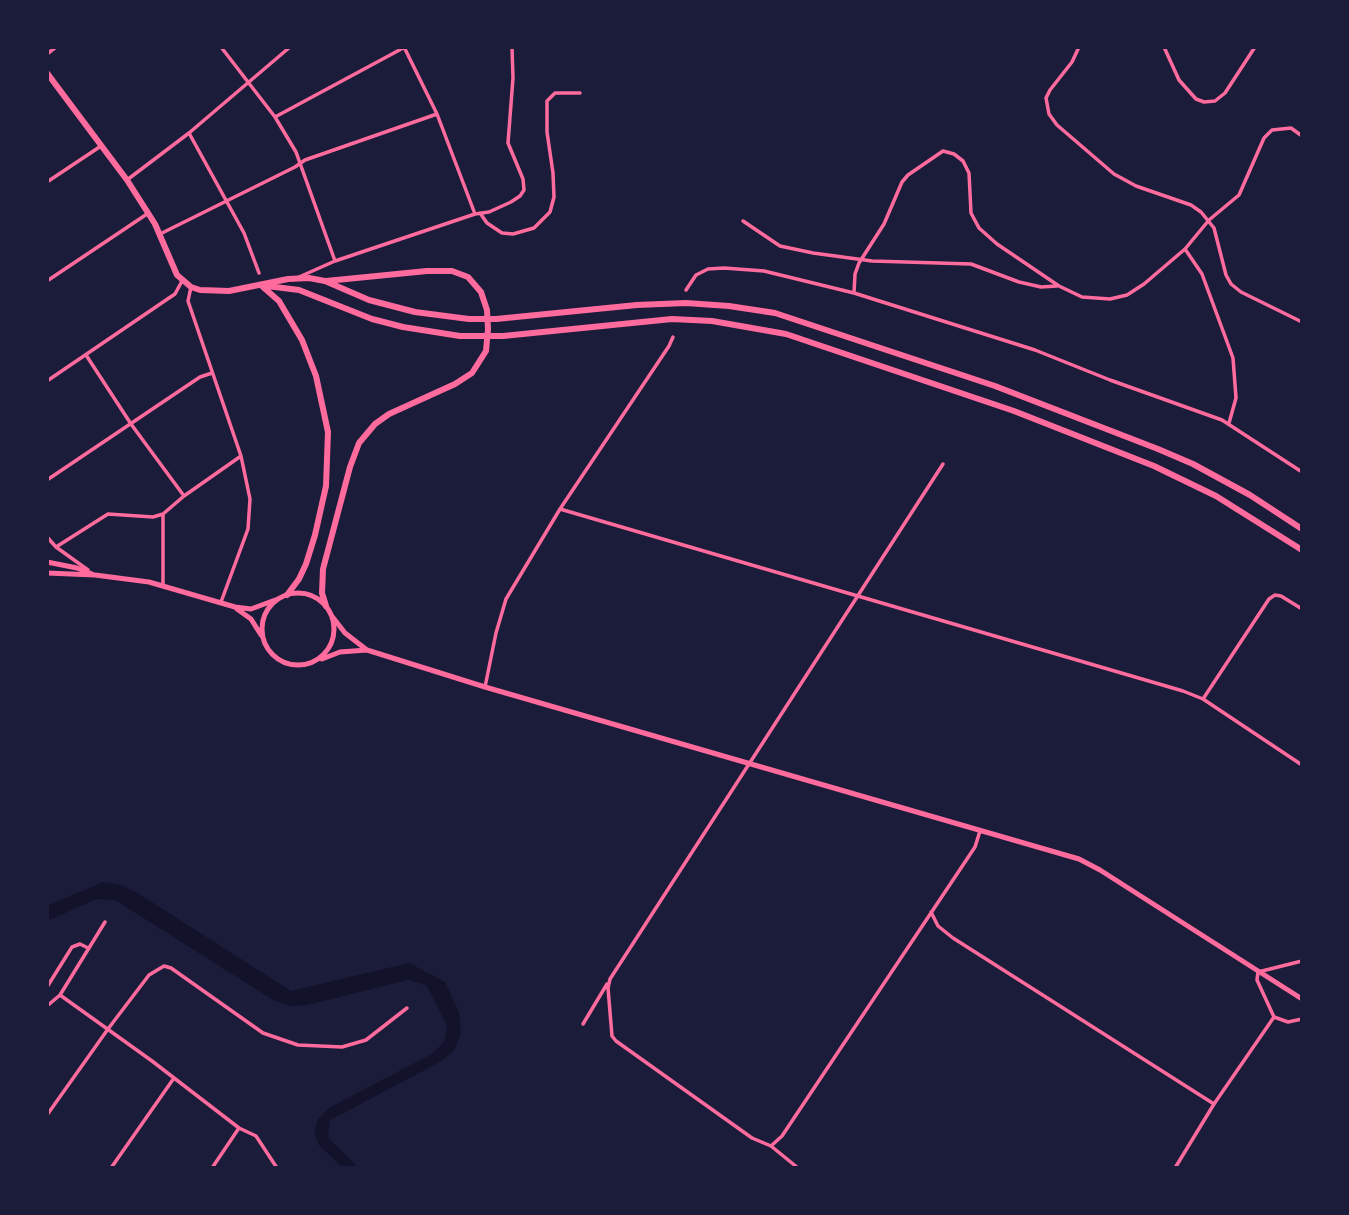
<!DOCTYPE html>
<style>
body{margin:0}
#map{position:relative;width:1349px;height:1215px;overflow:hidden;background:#1b1b3a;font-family:Commissioner,sans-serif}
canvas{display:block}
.frame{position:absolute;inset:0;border:49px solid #1b1b3a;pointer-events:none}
</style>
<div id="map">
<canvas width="1349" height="1215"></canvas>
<div class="frame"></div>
</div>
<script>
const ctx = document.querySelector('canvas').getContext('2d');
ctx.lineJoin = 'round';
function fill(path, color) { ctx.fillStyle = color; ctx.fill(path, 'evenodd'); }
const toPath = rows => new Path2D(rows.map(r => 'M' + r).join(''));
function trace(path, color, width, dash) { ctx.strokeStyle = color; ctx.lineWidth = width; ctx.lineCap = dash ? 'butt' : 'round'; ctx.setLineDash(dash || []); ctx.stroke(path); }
fill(toPath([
 [103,882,122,885,139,894,291,991,409,963,445,982,459,1013,461,1033,454,1051,438,1063,330,1120,328,1138,359,1168,343,1168,319,1145,314,1133,318,1119,329,1108,432,1054,444,1042,447,1025,426,985,408,980,307,1005,289,1006,275,1001,115,900,97,899,47,921,47,906]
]), '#12122b');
trace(toPath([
 [221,47,275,117,296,152,335,261],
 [404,47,437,114,475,214],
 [1079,47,1072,62,1050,90,1046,98,1049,114,1057,125,1114,174,1136,186,1191,205,1201,212,1214,228,1226,275,1231,284,1241,292,1302,322],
 [1164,47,1179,80,1196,99,1204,102,1215,101,1225,93,1255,47],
 [47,54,56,47],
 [275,117,405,47],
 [189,133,244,233,259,273],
 [127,180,189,133,290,47],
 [47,182,101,146],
 [480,213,487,223,502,233,513,234,534,228,550,212,554,197,553,173,547,132,547,101,555,93,580,93],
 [743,221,780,246,813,253,872,261,971,264,1019,282,1041,287,1057,286],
 [160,234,295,167,305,160,437,114],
 [1185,249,1202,274,1233,358,1236,398,1229,423],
 [299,277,335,261,475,214,489,212,511,202,520,196,524,190,523,179,508,143,513,78,512,47],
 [47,281,147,214],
 [191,287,188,301,241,456,250,499,248,529,221,602],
 [686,290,696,275,708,269,724,268,764,271,854,293,1035,350,1110,380,1222,420,1302,472],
 [854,293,855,274,859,263,884,224,902,182,908,175,943,151,954,154,963,161,969,173,971,213,979,228,997,244,1059,286,1082,297,1110,299,1127,295,1144,284,1185,249,1209,220,1239,195,1264,138,1272,130,1291,128,1302,136],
 [86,355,131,424,184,496],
 [47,381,169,298,175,294,182,281],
 [47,480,200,377,212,373],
 [560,509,1183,691,1203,699,1302,765],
 [163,514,163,586],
 [47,537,56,547,88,570],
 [56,547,108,514,153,517,163,514,184,496,241,456],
 [485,687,496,633,506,599,560,509,669,346,673,337],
 [1203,699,1269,599,1275,595,1281,596,1302,609],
 [931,912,938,926,953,938,1214,1104],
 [1302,961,1258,972,1257,980,1274,1017,1288,1022,1302,1019],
 [47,987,72,947,80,944,88,948],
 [60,995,152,1061,239,1128,256,1136,277,1168],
 [47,1006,60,995,105,922],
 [583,1024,607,984],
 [47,1115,108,1029,149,975,164,966,171,968,263,1033,298,1045,342,1047,366,1040,407,1008],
 [771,1146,782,1136,975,847,980,831],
 [111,1168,174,1078],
 [212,1168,239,1128],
 [798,1168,771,1146,752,1138,616,1041,612,1036,608,988,610,979,943,464],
 [1175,1168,1214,1104,1274,1017]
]), '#ff6b9d', 3.5);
trace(toPath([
 [47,562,77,568,92,574],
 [47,573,95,575,149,582,235,607,251,609,278,599],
 '262 629a36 36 0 1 1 72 0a36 36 0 1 1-72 0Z',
 [237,609,251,619,261,635],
 [331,615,345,633,367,650,485,687,1079,859,1100,870,1302,999],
 [322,659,340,652,367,650]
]), '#ff6b9d', 5);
trace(toPath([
 [47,73,127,180,155,224,177,275,191,287,200,290,229,291,288,279,309,278,325,281,369,300,415,312,469,319,496,319,637,305,686,303,729,306,775,313,995,386,1158,449,1193,464,1250,495,1302,529],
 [326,281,427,271,452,271,468,277,481,292,487,310,488,329,486,351,472,373,455,384,389,414,375,424,359,443,350,467,323,569,322,593,326,606],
 [267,286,299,290,372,319,403,327,460,336,503,336,672,319,712,321,786,334,1014,411,1154,466,1216,496,1302,550],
 [263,287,279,301,302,340,316,376,328,432,326,486,315,535,306,564,299,579,287,595]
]), '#ff6b9d', 6);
</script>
